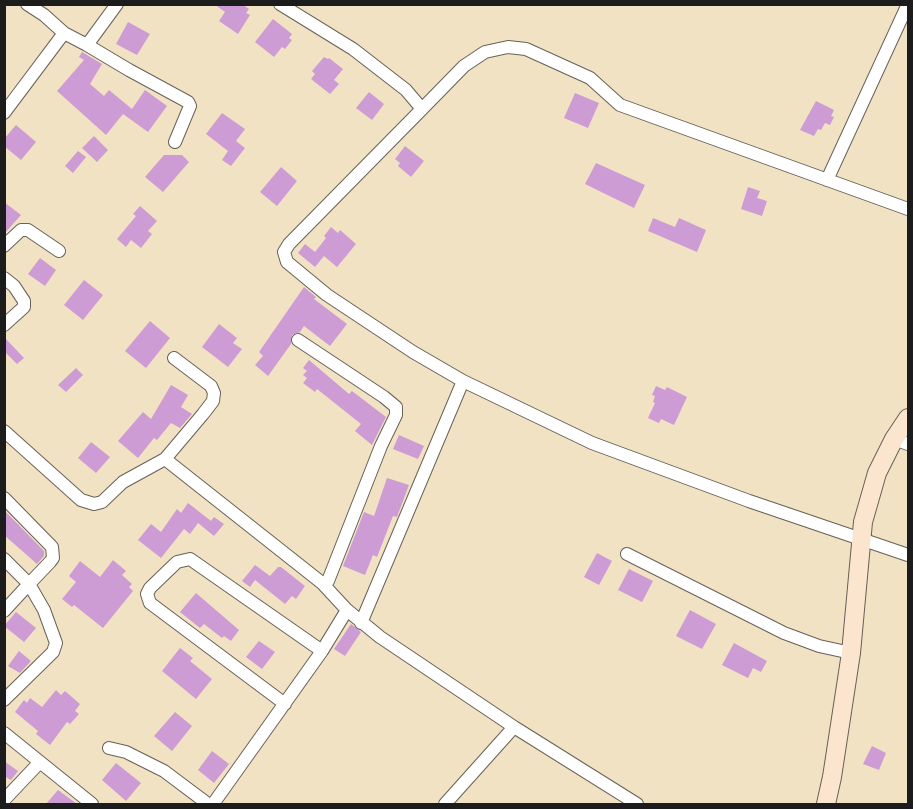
<!DOCTYPE html>
<style>
body{margin:0}
#map{position:relative;width:913px;height:809px;overflow:hidden;background:#f1e2c4;font-family:"Patrick Hand",sans-serif}
canvas{display:block}
.frame{position:absolute;inset:0;border:6px solid #1c1c1c;pointer-events:none}
</style>
<div id="map">
<canvas width="913" height="809"></canvas>
<div class="frame"></div>
</div>
<script>
const ctx = document.querySelector('canvas').getContext('2d');
ctx.lineJoin = 'round';
function fill(path, color) { ctx.fillStyle = color; ctx.fill(path, 'evenodd'); }
const toPath = rows => new Path2D(rows.map(r => 'M' + r).join(''));
function trace(path, color, width, dash) { ctx.strokeStyle = color; ctx.lineWidth = width; ctx.lineCap = dash ? 'butt' : 'round'; ctx.setLineDash(dash || []); ctx.stroke(path); }
fill(toPath([
 [214,4,242,4,249,9,246,13,250,15,238,34,219,21,225,12],
 [273,19,292,34,289,38,292,40,285,49,282,47,274,57,255,42],
 [128,22,150,34,137,55,116,44],
 [82,52,102,64,90,84,104,96,109,90,132,109,145,90,167,106,148,132,123,114,106,135,57,91,84,60,79,57],
 [324,57,328,59,329,58,343,69,334,80,339,84,330,94,311,79,315,74,312,71],
 [369,92,384,104,372,120,356,108],
 [575,93,599,103,588,128,564,118],
 [816,101,834,110,831,116,834,117,830,125,825,123,821,130,818,129,814,136,800,130],
 [222,113,245,129,236,141,245,148,231,166,222,160,228,151,206,134],
 [16,125,36,142,21,160,4,146,4,139],
 [94,136,108,150,97,162,82,148],
 [405,146,424,161,411,177,398,166,400,163,395,159],
 [78,151,86,157,73,173,65,166],
 [164,155,182,155,189,162,163,192,145,177],
 [596,163,645,185,634,208,585,184],
 [281,167,297,181,277,206,260,192],
 [748,187,760,191,757,198,767,201,762,216,741,209],
 [4,202,21,215,4,234],
 [140,206,157,221,148,231,152,234,141,248,131,240,126,247,117,239,136,216,133,214],
 [653,218,675,227,679,218,706,230,697,252,648,231],
 [331,227,338,233,340,230,356,244,337,267,324,256,315,267,298,253,305,244,315,252,326,238,324,236],
 [40,258,56,270,45,286,28,274],
 [84,280,103,295,83,320,64,305],
 [304,287,316,297,314,299,347,324,330,346,304,326,300,332,292,335,291,344,268,376,255,365,263,356,259,352],
 [150,321,170,338,146,368,125,351],
 [219,324,237,338,233,343,242,349,228,367,202,347],
 [4,337,24,358,17,364,4,351],
 [309,360,349,394,352,391,386,417,372,445,355,431,361,424,317,389,315,392,303,383,307,378,303,375,307,371,303,368],
 [76,368,83,375,66,392,58,385],
 [171,385,188,395,181,407,192,414,180,428,171,423,157,440,154,438,138,458,118,441,143,412,151,419],
 [656,386,665,390,667,387,687,397,674,425,661,419,659,423,648,418,655,403,653,402,655,396,652,395],
 [399,435,424,446,418,459,393,449],
 [91,442,110,457,96,473,78,458],
 [387,478,409,485,397,517,393,516,377,557,373,555,365,575,343,566,364,512,374,516],
 [188,503,211,521,214,517,224,524,214,536,198,523,190,534,184,529,161,558,138,540,151,524,161,532,177,509,181,513],
 [4,510,44,551,44,556,37,564,4,535],
 [597,553,612,561,599,585,584,577],
 [113,560,126,571,122,575,132,584,129,587,133,591,103,628,74,605,72,607,62,599,76,582,69,576,80,561,100,577],
 [255,565,270,576,278,567,281,567,305,586,296,599,292,596,285,604,255,580,250,587,242,581],
 [629,569,653,581,642,602,618,590],
 [196,593,239,630,231,641,224,636,222,638,204,624,200,628,180,612],
 [690,610,716,624,702,649,676,636],
 [16,612,36,628,24,642,4,626],
 [351,624,361,632,345,656,334,649],
 [259,641,275,652,262,669,246,657],
 [734,643,767,661,761,672,753,668,748,678,722,665],
 [180,648,193,658,190,661,212,679,196,699,162,671],
 [19,651,31,661,20,673,8,666],
 [56,690,61,695,65,691,80,704,75,711,79,714,70,724,67,722,50,745,36,734,38,731,15,712,24,700,27,703,30,698,42,707],
 [175,712,192,726,172,751,154,736],
 [872,746,886,753,879,770,863,764],
 [212,751,229,764,214,783,198,770],
 [4,761,18,771,11,780,4,776],
 [116,763,141,783,126,801,102,780],
 [58,790,77,804,46,804]
]), '#cd9cd4');
const minor = toPath([
 [27,4,44,15,64,33,87,45,117,4],
 [280,4,353,49,406,90,422,109,289,244,284,252,287,262,327,295,413,352,463,381,592,443,749,501,908,555],
 [87,45,129,70,188,102,190,106,175,142],
 [422,109,464,66,485,52,508,47,526,49,590,78,620,105,908,209],
 [4,113,64,33],
 [827,180,908,4],
 [4,246,21,230,28,230,59,251],
 [4,278,14,286,24,301,24,307,4,325],
 [298,340,384,397,396,407,396,415,381,446,328,581,322,583],
 [4,431,81,500,94,504,102,502,123,482,165,459,322,583,347,610],
 [894,439,908,444],
 [165,459,203,414,213,401,214,393,211,386,174,358],
 [4,498,52,547,53,558,50,562,29,584,44,610,56,643,53,652,4,700],
 [627,554,784,633,819,646,851,653],
 [4,559,29,584,4,611],
 [361,623,463,381],
 [285,704,150,603,147,594,150,588,177,562,190,559,322,651],
 [4,733,92,804],
 [109,748,126,752,164,771,208,804],
 [4,800,40,762],
 [213,804,322,651,347,610,380,637,514,727,637,804],
 [445,804,514,727]
]);
const secondary = toPath([
 [826,804,832,777,851,653,863,522,877,473,894,439,908,418]
]);
trace(minor, '#676157', 14);
trace(secondary, '#676157', 20);
trace(minor, '#fff', 12);
trace(secondary, '#fce5cf', 18);
</script>
